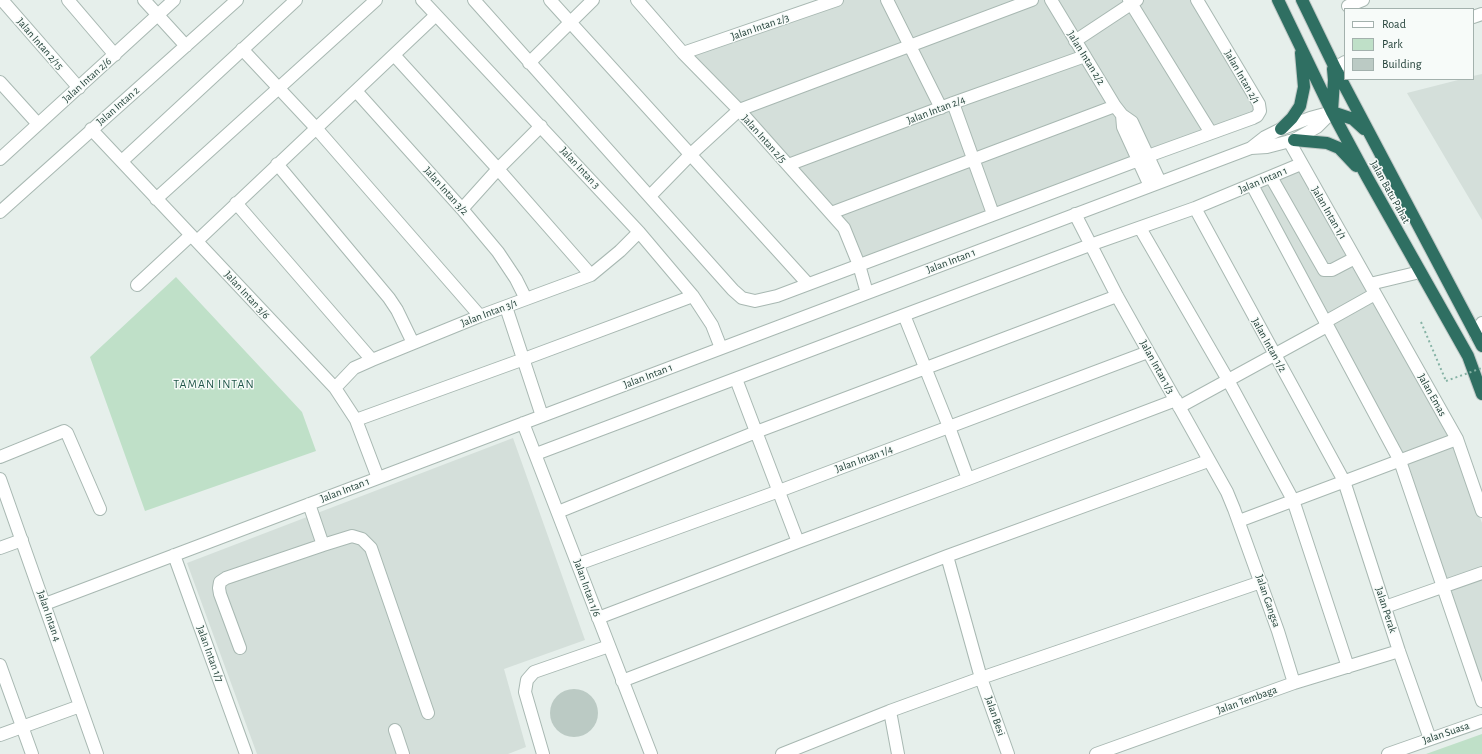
<!DOCTYPE html>
<style>
body{margin:0}
#map{position:relative;width:1482px;height:754px;overflow:hidden;background:#e6efeb;font-family:"Alegreya Sans",sans-serif}
canvas{display:block}
.legend{position:absolute;left:1344px;top:8px;width:130px;height:72px;box-sizing:border-box;background:#f7fbf9;border:1px solid #a3b1ad;margin:0;padding:5px 7px;list-style:none;font-size:12px;color:#24423a}
.legend li{display:flex;align-items:center;gap:8px;height:20px}
.legend b{width:20px;border:1px solid #a3b1ad}
</style>
<div id="map">
<canvas width="1482" height="754"></canvas>
<ul class="legend">
<li><b style="height:5px;background:#fff"></b>Road</li>
<li><b style="height:11px;background:#bfe0c8"></b>Park</li>
<li><b style="height:11px;background:#bbcac4"></b>Building</li>
</ul>
</div>
<script>
const ctx = document.querySelector('canvas').getContext('2d');
ctx.lineJoin = 'round';
function fill(path, color) { ctx.fillStyle = color; ctx.fill(path, 'evenodd'); }
const toPath = rows => new Path2D(rows.map(r => 'M' + r).join(''));
function trace(path, color, width, dash) { ctx.strokeStyle = color; ctx.lineWidth = width; ctx.lineCap = dash ? 'butt' : 'round'; ctx.setLineDash(dash || []); ctx.stroke(path); }
function drawText(font, color, halo, rows, align = 'center') {
  ctx.font = font + ' "Alegreya Sans",sans-serif'; ctx.lineWidth = 3; ctx.setLineDash([]); ctx.textBaseline = 'middle'; ctx.strokeStyle = halo; ctx.fillStyle = color; for (const [text, x, y, turn = 0] of rows) {
    ctx.save(); ctx.translate(x, y); ctx.rotate((+turn || 0) * Math.PI / 180); ctx.textAlign = isNaN(turn) ? turn : align; if (halo) ctx.strokeText(text, 0, 0); ctx.fillText(text, 0, 0); ctx.restore();
  }
}
fill(toPath([
 [823,0,1202,0,1261,120,856,271,840,231,732,110,676,52],
 [1482,74,1482,220,1407,93,1462,79,1473,79,1473,76],
 [1299,170,1451,438,1482,523,1482,710,1396,459,1251,190],
 [513,438,585,640,504,669,526,747,508,754,257,754,187,563]
]), '#d4dfda');
fill(toPath([
 [176,277,302,412,316,451,145,511,90,357],
 [1482,734,1482,754,1426,754]
]), '#bfe0c8');
fill(toPath([
 '550 713a24 24 0 1 1 48 0a24 24 0 1 1-48 0Z'
]), '#bbcac4');
const minor = toPath([
 [2,0,79,88],
 [68,0,115,55],
 [144,0,186,46],
 [422,0,639,232,693,296,712,325,721,348],
 [474,0,733,290,742,298,755,301,777,296,1139,160],
 [550,0,808,284],
 [637,0,683,53,739,110,844,228,859,265,867,293],
 [887,0,941,108],
 [1051,0,1115,106,1122,115,1132,122,1160,182],
 [1129,0,1211,133],
 [1348,6,1363,0],
 [1473,17,1482,14],
 [1075,41,1137,0],
 [242,49,316,128,480,316],
 [683,53,837,0],
 [394,55,498,169,591,275],
 [529,63,593,0],
 [1335,68,1345,62],
 [0,82,38,124],
 [356,91,462,209,498,252,516,279,526,299],
 [953,103,993,214],
 [1122,115,1123,127,1150,186],
 [91,129,335,388,356,420,378,478],
 [1289,141,1457,439,1482,511],
 [1251,148,1267,147,1294,140,1317,127,1331,113],
 [1148,156,1253,118,1257,116,1260,111,1259,104,1197,0],
 [0,159,174,0],
 [122,161,296,0],
 [277,164,389,298,397,310,413,343],
 [788,165,953,103,1085,56],
 [1271,177,1324,270,1332,270,1355,258],
 [1252,185,1400,461,1482,701],
 [650,196,690,155,739,110,1032,0],
 [156,199,376,0],
 [236,203,372,360],
 [1195,208,1344,481,1399,651,1430,739],
 [462,209,498,169,541,126],
 [0,212,237,0],
 [831,213,1115,106],
 [1075,214,1117,296,1227,492,1234,509,1278,631,1294,683],
 [1140,228,1228,380,1293,500,1348,667],
 [197,241,436,15],
 [1370,284,1420,272],
 [137,285,191,235],
 [506,307,542,416],
 [904,315,949,427,968,479],
 [1325,322,1375,294],
 [1476,335,1482,323],
 [736,379,798,542],
 [335,388,354,368,372,360,480,316,591,275,620,251,639,232],
 [1179,407,1327,326],
 [356,420,524,359,693,296],
 [523,423,651,754],
 [536,454,904,315,1090,245,1195,208,1301,164],
 [0,457,64,431,67,433,100,509],
 [0,479,97,754],
 [558,512,756,432,1117,296],
 [1239,521,1457,439],
 [323,545,352,536,362,539,371,548,428,713],
 [0,548,22,540],
 [174,555,246,754],
 [947,556,981,678,1008,754],
 [578,564,779,491,1148,352],
 [45,604,1251,148,1265,137,1281,129,1310,118,1332,112],
 [1385,607,1482,573],
 [598,618,798,542,968,479,1176,400],
 [240,648,220,594,219,588,220,582,226,578,323,545,309,504],
 [0,665,32,754],
 [622,681,947,556,1208,461],
 [890,711,898,754],
 [395,730,403,754],
 [0,735,80,706],
 [543,754,525,692,527,680,534,672,609,646],
 [782,754,890,711,981,678,1261,582],
 [1096,754,1294,683,1399,651],
 [1388,754,1482,721]
]);
const highway = toPath([
 [1278,0,1332,112,1367,177,1468,356,1482,394],
 [1302,0,1335,68,1482,346],
 [1332,111,1334,80,1333,69],
 [1332,112,1353,119,1364,129],
 [1281,129,1292,118,1300,106,1304,87,1301,53],
 [1294,140,1327,143,1339,148,1356,166]
]);
trace(minor, '#a8b8b2', 14);
trace(highway, '#c2cac8', 14);
trace(toPath([
 [1421,322,1446,381]
]), '#86b3a5', 2, [2, 3]);
trace(minor, '#fff', 12);
trace(highway, '#2f6f62', 12);
trace(toPath([
 [1446,381,1482,368]
]), '#86b3a5', 2, [2, 3]);
drawText('11px', '#24423a', '#f7fbf9', [
 ["Jalan Intan 2/3",760,27,-19],
 ["Jalan Intan 2/15",40,44,49],
 ["Jalan Intan 2/2",1086,58,58],
 ["Jalan Intan 2/1",1242,77,60],
 ["Jalan Intan 2/6",87,80,-42],
 ["Jalan Intan 2",118,106,-41],
 ["Jalan Intan 2/4",936,110,-21],
 ["Jalan Intan 2/5",764,139,48],
 ["Jalan Intan 3",580,168,47],
 ["Jalan Intan 1",1263,180,-23],
 ["Jalan Intan 3/2",446,191,48],
 ["Jalan Batu Pahat",1390,192,61],
 ["Jalan Intan 1/1",1329,213,60],
 ["Jalan Intan 1",951,261,-21],
 ["Jalan Intan 3/6",247,295,47],
 ["Jalan Intan 3/1",489,313,-21],
 ["Jalan Intan 1/2",1269,345,61],
 ["Jalan Intan 1/3",1157,367,61],
 ["Jalan Intan 1",648,376,-21],
 ["Jalan Emas",1432,395,61],
 ["Jalan Intan 1/4",864,459,-20],
 ["Jalan Intan 1",345,490,-21],
 ["Jalan Intan 1/6",587,588,70],
 ["Jalan Gangsa",1268,601,71],
 ["Jalan Perak",1386,610,72],
 ["Jalan Intan 4",49,616,71],
 ["Jalan Intan 1/7",210,654,70],
 ["Jalan Tembaga",1247,700,-20],
 ["Jalan Besi",995,716,71],
 ["Jalan Suasa",1446,733,-19]
]);
ctx.letterSpacing = '1px';
drawText('12px', '#1f5548', '#f7fbf9', [
 ["TAMAN INTAN",214,384]
]);
ctx.letterSpacing = '0px';
</script>
